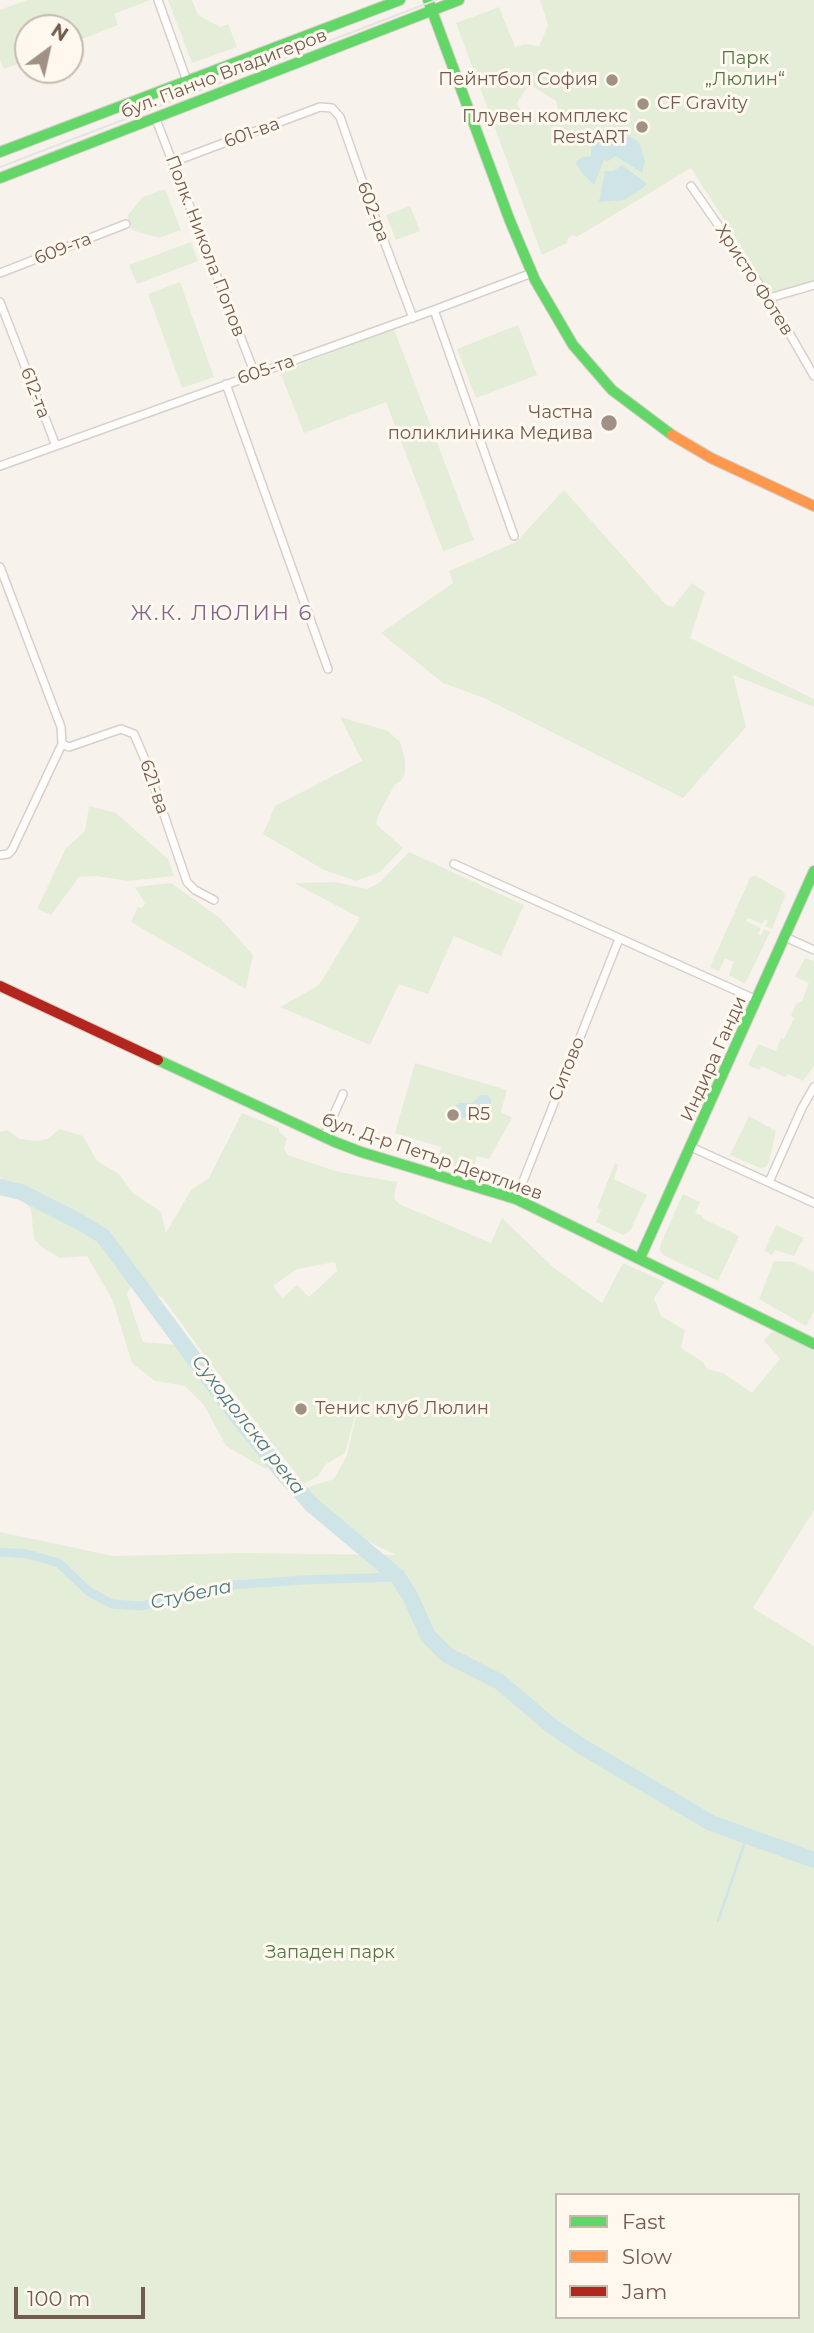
<!DOCTYPE html>
<meta charset="utf-8">
<style>
body{margin:0}
#map{position:relative;width:814px;height:2333px;overflow:hidden;background:#f7f3ec;font-family:Montserrat,sans-serif}
canvas{display:block}
.legend{position:absolute;left:555px;top:2193px;width:245px;height:126px;box-sizing:border-box;background:#fef8ef;border:2px solid #c6baaf;margin:0;padding:9px 12px;list-style:none;font-size:21px;color:#735c4e}
.legend li{display:flex;align-items:center;gap:14px;height:35px}
.legend b{width:35px;border:2px solid #c6baaf}
.north{position:absolute;left:14px;top:14px;width:70px;height:70px;box-sizing:border-box;background:#fef8ef;border:2px solid #c6baaf;border-radius:50%;rotate:33deg;font-size:19px;font-weight:700;line-height:28px;text-align:center;color:#735c4e}
.north::after{content:'';display:block;margin:auto;width:24px;height:32px;background:#a19185;clip-path:polygon(50% 0,100% 100%,50% 72%,0 100%)}
.scale{position:absolute;left:14px;top:2287px;width:131px;height:32px;box-sizing:border-box;border:4px solid #735c4e;border-top:0;padding-left:9px;font-size:21px;line-height:24px;white-space:nowrap;color:#735c4e;-webkit-text-stroke:5px #fef8ef;paint-order:stroke}
</style>
<div id="map">
<canvas width="814" height="2333"></canvas>
<ul class="legend">
<li><b style="height:9px;background:#63d668"></b>Fast</li>
<li><b style="height:9px;background:#ff974d"></b>Slow</li>
<li><b style="height:9px;background:#b3261e"></b>Jam</li>
</ul>
<div class="north">N</div>
<div class="scale">100 m</div>
</div>
<script>
const ctx = document.querySelector('canvas').getContext('2d');
ctx.lineJoin = 'round';
function fill(path, color) { ctx.fillStyle = color; ctx.fill(path, 'evenodd'); }
const toPath = rows => new Path2D(rows.map(r => 'M' + r).join(''));
function trace(path, color, width, dash) { ctx.strokeStyle = color; ctx.lineWidth = width; ctx.lineCap = dash ? 'butt' : 'round'; ctx.setLineDash(dash || []); ctx.stroke(path); }
function drawText(font, color, halo, rows, align = 'center') {
  ctx.font = font + ' Montserrat,sans-serif'; ctx.lineWidth = 6; ctx.setLineDash([]); ctx.textBaseline = 'middle'; ctx.strokeStyle = halo; ctx.fillStyle = color; for (const [text, x, y, turn = 0] of rows) {
    ctx.save(); ctx.translate(x, y); ctx.rotate((+turn || 0) * Math.PI / 180); ctx.textAlign = isNaN(turn) ? turn : align; if (halo) ctx.strokeText(text, 0, 0); ctx.fillText(text, 0, 0); ctx.restore();
  }
}
fill(toPath([
 [27,0,150,0,114,14,118,25,70,44,70,28,28,28,28,60,4,69,0,59,0,10],
 [168,0,192,0,198,15,220,27,228,24,237,47,192,63],
 [540,0,814,0,814,283,772,295,691,168,577,237,572,235,568,238,567,243,542,255,456,23,499,7,515,47,525,44,539,46,548,25],
 [532,86,556,101,559,113,553,122,541,123,518,107,517,102,527,88],
 [165,189,181,230,159,238,132,230,127,216,143,197],
 [410,206,420,231,396,240,386,215],
 [191,242,198,261,137,284,129,265],
 [180,282,214,377,182,388,148,294],
 [518,325,537,375,476,398,457,349],
 [394,329,474,540,443,551,386,402,304,433,280,372],
 [564,490,666,605,673,607,692,583,705,592,690,638,814,699,814,707,733,675,746,727,683,798,484,698,443,683,381,633,453,583,449,571,516,542],
 [340,717,388,731,400,742,405,760,405,773,402,780,395,784,379,814,376,824,403,848,380,872,356,881,324,870,263,834,275,806,362,761],
 [89,806,116,813,168,859,174,876,128,881,97,876,79,877,51,915,37,909,66,848,85,831],
 [409,852,524,905,501,956,454,936,428,994,399,984,370,1045,280,1007,319,985,360,918,294,883,336,882,366,889,378,884],
 [754,875,783,891,785,896,772,929,765,926,768,921,765,919,762,924,748,918,746,921,761,928,758,935,761,935,764,929,770,932,745,984,729,975,734,962,725,958,719,971,710,967,750,878],
 [171,883,221,919,253,955,246,989,131,922,138,907,142,908,145,903,135,887],
 [805,958,814,961,814,1066,803,1081,788,1074,785,1077,762,1066,759,1070,748,1065,758,1044,776,1051,781,1038,784,1039,794,1018,791,1016,796,1004,802,1001,809,983,795,977],
 [415,1063,507,1090,501,1112,512,1118,489,1159,477,1156,472,1173,437,1162,441,1147,395,1133],
 [242,1113,279,1128,279,1132,287,1138,284,1149,288,1155,339,1172,397,1182,394,1198,399,1204,491,1243,502,1218,553,1267,602,1303,623,1263,665,1282,654,1298,661,1316,685,1330,681,1348,703,1362,707,1369,723,1373,752,1393,780,1359,764,1340,772,1332,785,1334,814,1351,814,1510,753,1608,814,1646,814,2333,0,2333,0,1532,113,1556,242,1553,396,1555,363,1539,317,1504,304,1488,334,1479,347,1455,364,1382,345,1453,326,1464,318,1476,304,1484,208,1360,163,1298,133,1283,127,1294,143,1342,178,1345,270,1464,266,1469,226,1446,204,1405,185,1386,155,1381,132,1363,113,1301,87,1256,60,1258,43,1248,34,1239,31,1209,0,1177,0,1132,7,1130,20,1139,37,1141,48,1139,59,1129,83,1136,97,1161,119,1174,133,1193,161,1212,166,1233,191,1190,209,1178],
 [335,1262,337,1271,309,1297,297,1285,283,1298,273,1286,297,1269],
 [557,2195,798,2195,798,2317,557,2317],
 [749,1116,776,1131,769,1162,766,1167,760,1168,730,1155],
 [615,1163,618,1165,614,1179,647,1195,630,1231,623,1235,596,1222,601,1210,597,1208],
 [683,1194,700,1202,695,1213,702,1216,702,1218,739,1236,718,1281,663,1255,660,1250,661,1243],
 [776,1225,804,1238,794,1256,775,1250,772,1255,764,1251],
 [774,1261,794,1262,814,1272,814,1312,806,1326,759,1299]
]), '#e4edd8');
fill(toPath([
 [606,133,620,140,629,136,639,142,645,161,642,173,616,156,608,161,604,160,594,185,583,174,577,166,576,162,582,157,591,156,591,147],
 [622,165,647,184,639,191,624,200,599,202,605,171,614,171],
 [481,1095,487,1095,491,1099,491,1105,488,1110,474,1110,464,1118,456,1116,454,1110,458,1103,472,1103]
]), '#cfe4e6');
trace(toPath([
 [718,1921,747,1836]
]), '#cfe4e6', 2.5);
trace(toPath([
 [0,1552,27,1554,59,1563,88,1591,112,1604,141,1606,234,1585,302,1580,398,1577]
]), '#cfe4e6', 9);
trace(toPath([
 [0,1187,21,1192,80,1222,103,1236,235,1414,282,1472,312,1505,398,1577,410,1596,428,1636,447,1655,500,1682,549,1724,581,1746,711,1823,814,1860]
]), '#cfe4e6', 16);
const street = toPath([
 [158,0,187,81],
 [155,117,255,374],
 [173,162,320,107,332,108,340,117,372,209,413,318],
 [691,186,769,298,814,376],
 [0,273,126,224],
 [769,298,814,285],
 [0,302,56,446],
 [434,310,514,536],
 [226,384,328,669],
 [0,466,434,310,532,273],
 [0,567,61,727,62,744,12,850,8,854,0,855],
 [62,744,69,747,121,729,134,734,146,762,187,882,195,890,214,900],
 [454,864,757,1000],
 [785,937,814,950],
 [324,1137,343,1094],
 [691,1147,814,1203],
 [769,1182,802,1108,814,1087],
 [516,1199,619,939]
]);
const fast = toPath([
 [428,0,510,221,535,280,573,345,612,390,672,435],
 [0,152,400,0],
 [0,178,459,0],
 [158,1060,335,1142,361,1152,516,1199,814,1344],
 [640,1258,814,871]
]);
const slow = toPath([
 [672,435,711,458,814,506]
]);
const jam = toPath([
 [0,986,158,1060]
]);
trace(street, '#d6d0ca', 10);
trace(fast, '#d5cfc7', 12);
trace(slow, '#d5cfc7', 12);
trace(jam, '#d5cfc7', 12);
trace(street, '#fefdfc', 7);
trace(fast, '#63d668', 10);
trace(slow, '#ff974d', 10);
trace(jam, '#b3261e', 10);
trace(toPath([
 [0,167,436,0]
]), '#e5e3e4', 2);
for (const [x, y, r, color] of [
 [612,80,7,"#a19185"],
 [643,104,7,"#a19185"],
 [642,127,7,"#a19185"],
 [609,423,9,"#a19185"],
 [453,1115,7,"#a19185"],
 [301,1409,7,"#a19185"]
]) { const dot = new Path2D(); dot.arc(x, y, r, 0, 2 * Math.PI); ctx.fillStyle = color; ctx.fill(dot); trace(dot, '#fef8ef', 2.5); }
drawText('18px', '#547847', '#fef8ef', [
 ["Парк",745,59],
 ["„Люлин“",745,80],
 ["Западен парк",330,1953]
]);
drawText('18px', '#735c4e', '#fef8ef', [
 ["бул. Панчо Владигеров",224,74,-21],
 ["601-ва",252,133,-20],
 ["602-ра",373,212,70],
 ["Полк. Никола Попов",205,246,69],
 ["609-та",63,249,-21],
 ["Христо Фотев",754,280,57],
 ["605-та",266,370,-19],
 ["612-та",35,393,69],
 ["621-ва",154,787,71],
 ["Индира Ганди",714,1059,-66],
 ["Ситово",567,1069,-68],
 ["бул. Д-р Петър Дертлиев",432,1157,19]
]);
drawText('18px', '#735c4e', '#fef8ef', [
 ["Пейнтбол София",598,80],
 ["CF Gravity",657,104,"left"],
 ["Плувен комплекс",628,117],
 ["RestART",628,138],
 ["Частна",593,413],
 ["поликлиника Медива",593,434],
 ["R5",467,1115,"left"],
 ["Тенис клуб Люлин",315,1409,"left"]
], 'right');
drawText('italic 19px', '#497a85', '#fef8ef', [
 ["Суходолска река",248,1425,52],
 ["Стубела",191,1595,-12]
]);
ctx.letterSpacing = '2px';
drawText('21px', '#82668f', '#fef8ef', [
 ["Ж.К. ЛЮЛИН 6",222,614]
]);
ctx.letterSpacing = '0px';
</script>
